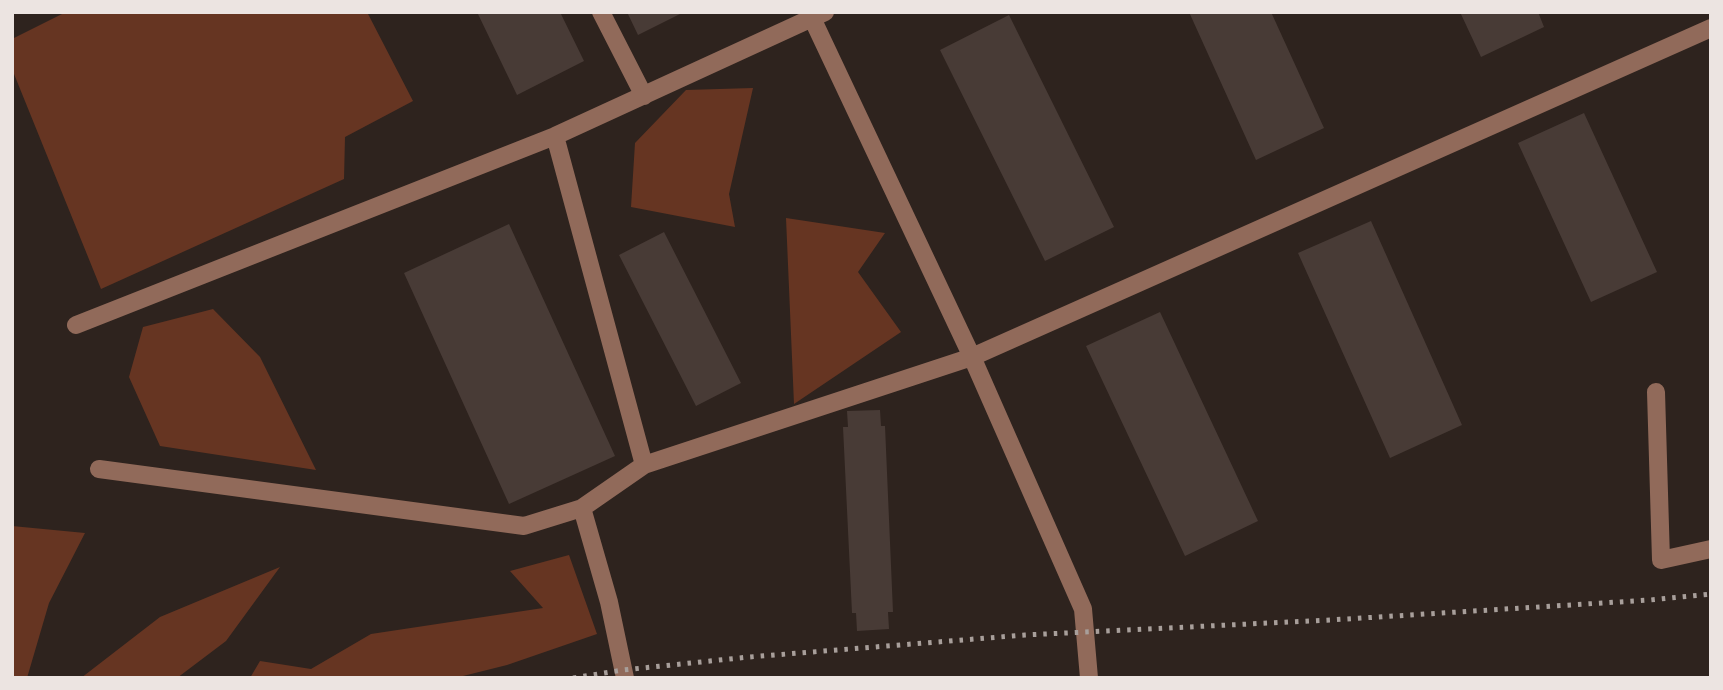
<!DOCTYPE html>
<style>
body{margin:0}
#map{position:relative;width:1723px;height:690px;overflow:hidden;background:#2e231e;font-family:"Exo 2",sans-serif}
canvas{display:block}
.frame{position:absolute;inset:0;border:14px solid #ece4e1;pointer-events:none}
</style>
<div id="map">
<canvas width="1723" height="690"></canvas>
<div class="frame"></div>
</div>
<script>
const ctx = document.querySelector('canvas').getContext('2d');
ctx.lineJoin = 'round';
function fill(path, color) { ctx.fillStyle = color; ctx.fill(path, 'evenodd'); }
const toPath = rows => new Path2D(rows.map(r => 'M' + r).join(''));
function trace(path, color, width, dash) { ctx.strokeStyle = color; ctx.lineWidth = width; ctx.lineCap = dash ? 'butt' : 'round'; ctx.setLineDash(dash || []); ctx.stroke(path); }
fill(toPath([
 [66,12,367,12,413,101,345,137,344,179,101,289,12,69,12,39],
 [753,88,729,194,735,227,631,207,635,143,686,90],
 [786,218,885,233,858,272,901,332,794,404],
 [213,309,260,357,316,470,160,446,129,377,143,327],
 [12,526,85,533,49,603,27,678,12,678],
 [569,555,597,634,507,665,455,678,250,678,260,661,311,669,371,634,543,608,510,571],
 [280,567,226,641,177,678,81,678,160,617]
]), '#663522');
fill(toPath([
 [477,12,560,12,584,61,517,95],
 [627,12,684,12,638,35],
 [1189,12,1271,12,1324,128,1256,160],
 [1460,12,1538,12,1544,27,1481,57],
 [1009,15,1114,227,1045,261,940,50],
 [1584,113,1657,272,1591,302,1518,143],
 [1371,221,1462,425,1390,458,1298,253],
 [509,224,615,456,509,504,404,273],
 [664,232,741,383,696,406,619,255],
 [1160,312,1258,521,1185,556,1086,346],
 [880,410,881,426,885,426,893,612,888,612,889,629,857,631,856,613,852,613,843,427,848,427,847,411]
]), '#483b36');
trace(toPath([
 [601,12,644,96],
 [812,18,972,357,1083,609,1089,678],
 [555,136,644,465],
 [76,325,555,136,825,12],
 [1656,392,1661,560,1711,549],
 [99,469,524,526,582,508],
 [625,678,609,602,582,508,644,465,972,357,1711,28]
]), '#916a5a', 18);
trace(toPath([
 [573,678,623,670,749,657,1025,635,1330,620,1650,600,1711,594]
]), '#a89f9b', 5, [3.5, 7]);
</script>
